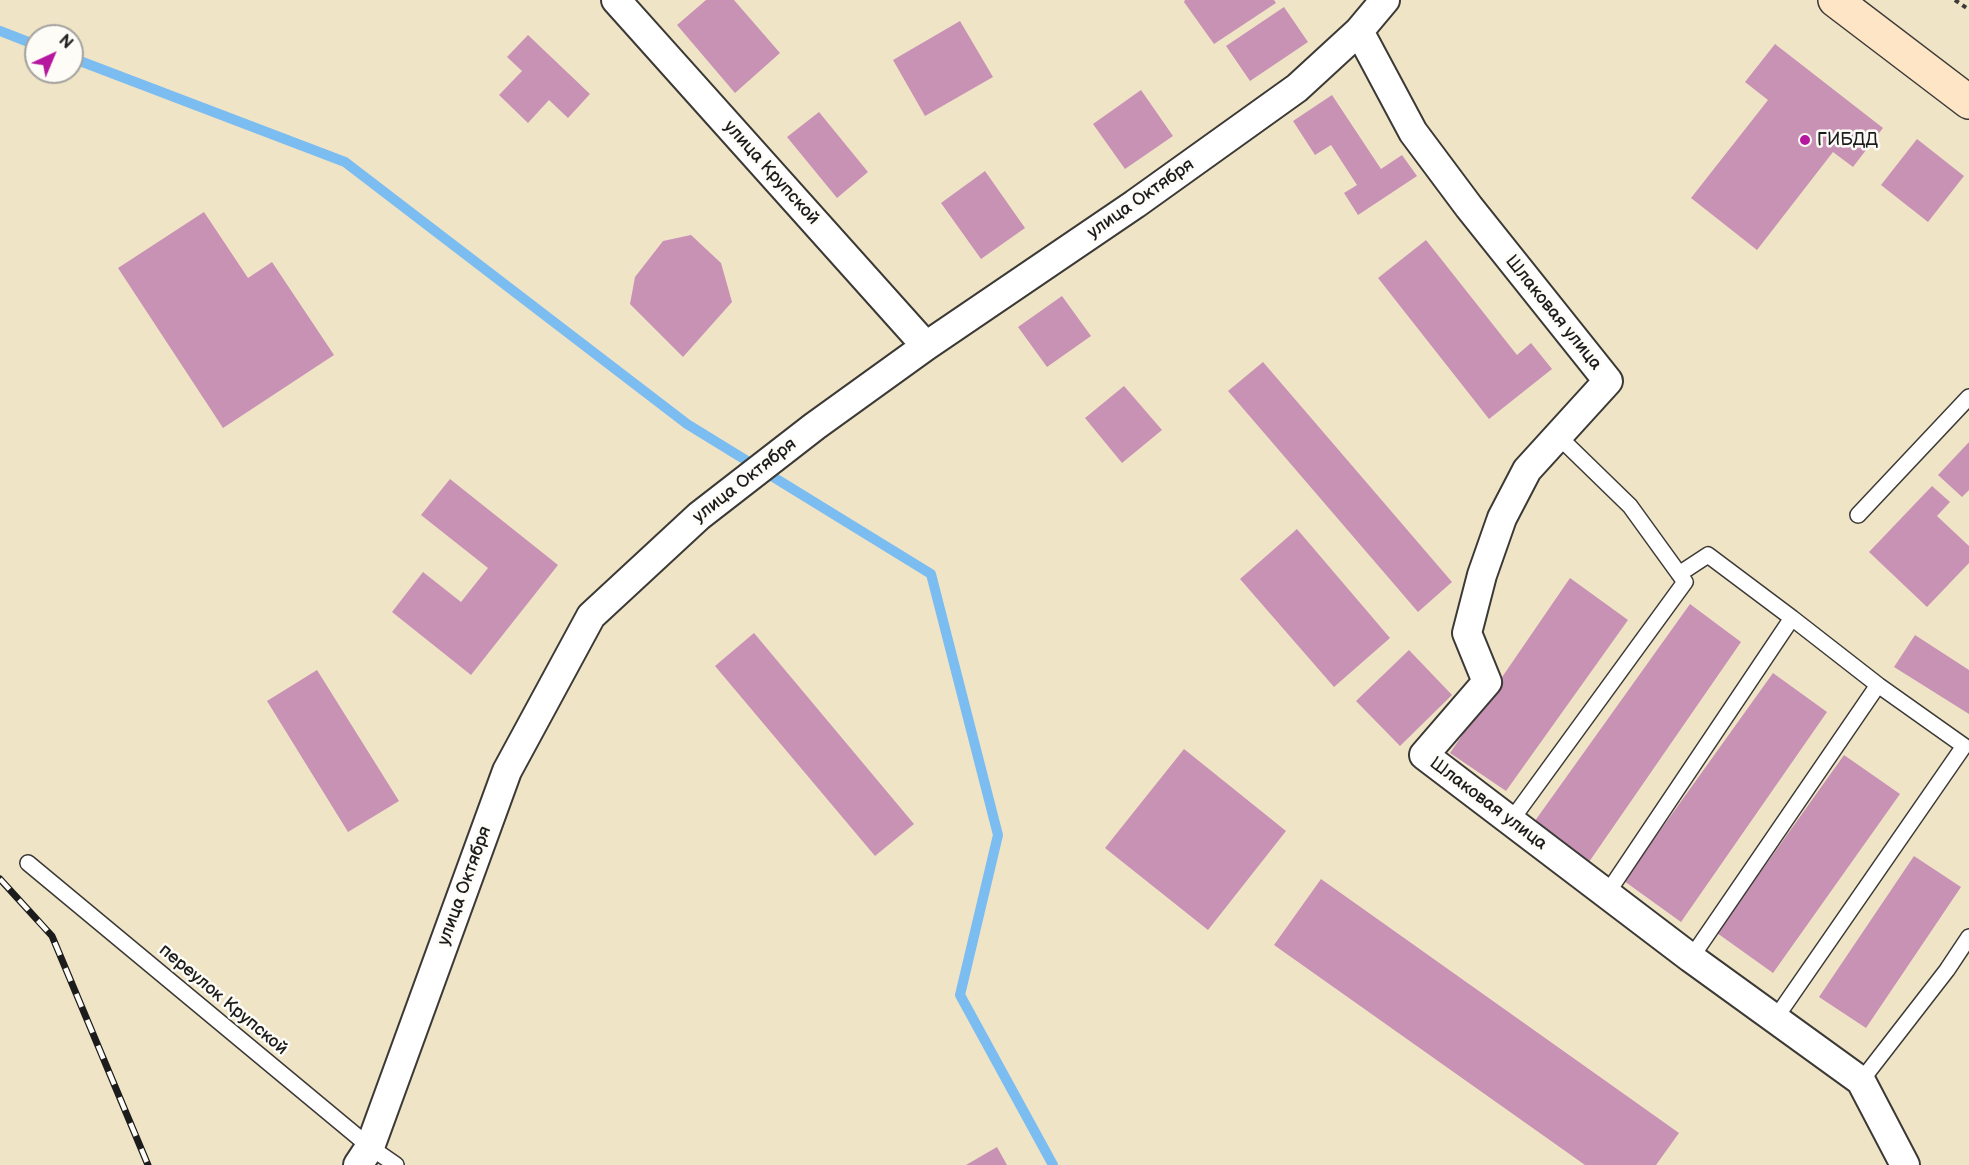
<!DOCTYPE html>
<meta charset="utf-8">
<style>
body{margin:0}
#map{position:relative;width:1969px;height:1165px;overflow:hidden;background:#f0e4c7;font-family:"Balsamiq Sans",sans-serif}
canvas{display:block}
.north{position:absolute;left:24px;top:24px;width:60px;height:60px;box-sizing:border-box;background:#fdfcf7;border:2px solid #a3a29f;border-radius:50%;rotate:44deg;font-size:16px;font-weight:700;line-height:24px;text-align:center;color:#1c1c1c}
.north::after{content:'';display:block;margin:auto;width:21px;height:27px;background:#b5179e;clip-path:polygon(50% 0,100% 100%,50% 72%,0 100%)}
</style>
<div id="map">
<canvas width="1969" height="1165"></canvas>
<div class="north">N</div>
</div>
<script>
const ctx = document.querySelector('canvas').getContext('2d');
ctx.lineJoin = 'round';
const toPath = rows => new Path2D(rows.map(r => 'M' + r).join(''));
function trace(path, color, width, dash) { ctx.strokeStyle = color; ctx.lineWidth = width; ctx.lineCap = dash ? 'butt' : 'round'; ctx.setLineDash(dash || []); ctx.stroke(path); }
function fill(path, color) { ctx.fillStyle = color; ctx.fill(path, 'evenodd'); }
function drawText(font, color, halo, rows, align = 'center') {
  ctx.font = font + ' "Balsamiq Sans",sans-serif'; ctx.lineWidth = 5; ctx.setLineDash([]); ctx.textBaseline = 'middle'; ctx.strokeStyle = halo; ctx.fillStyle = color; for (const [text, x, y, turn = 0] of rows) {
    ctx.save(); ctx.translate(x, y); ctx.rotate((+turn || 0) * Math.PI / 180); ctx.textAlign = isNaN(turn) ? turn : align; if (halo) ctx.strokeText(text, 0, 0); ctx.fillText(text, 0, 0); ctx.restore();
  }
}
trace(toPath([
 [0,31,36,45],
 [72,58,345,162,687,424,931,574,998,835,960,995,1053,1165]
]), '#7bbdf1', 10);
fill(toPath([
 [706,0,734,0,780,53,735,93,677,25],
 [1185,0,1274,0,1276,3,1214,44,1184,2],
 [1284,7,1308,42,1250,81,1226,46],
 [960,21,993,77,925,116,893,60],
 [528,35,590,94,568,118,549,100,528,123,499,95,522,71,507,57],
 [1775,44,1883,128,1853,167,1833,152,1757,250,1691,198,1768,100,1745,82],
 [1141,90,1173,136,1125,169,1093,124],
 [1332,95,1381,169,1402,155,1417,176,1358,215,1344,193,1357,185,1331,145,1315,155,1293,121],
 [819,112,868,172,837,198,787,137],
 [1917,139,1964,176,1928,222,1881,185],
 [985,171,1025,228,981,259,941,203],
 [204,212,248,278,272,262,334,355,223,428,118,268],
 [691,235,721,263,732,302,683,357,630,304,635,277,663,241],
 [1426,240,1517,355,1531,343,1552,369,1489,419,1378,278],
 [1062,296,1091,336,1047,367,1018,327],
 [1263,362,1452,582,1418,612,1228,391],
 [1124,386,1162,430,1122,463,1085,418],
 [1969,442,1969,490,1962,497,1938,475],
 [450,479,558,565,471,675,392,612,423,572,461,602,488,568,421,515],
 [1932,486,1950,502,1937,516,1969,546,1969,563,1927,607,1869,552],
 [1297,529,1390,638,1334,687,1240,579],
 [1570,578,1628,620,1506,791,1450,753],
 [1690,604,1741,642,1589,862,1532,825],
 [754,633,914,824,875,856,715,666],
 [1915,635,1969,670,1969,714,1894,667],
 [1409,650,1452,695,1400,746,1356,701],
 [317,670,399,801,348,832,267,701],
 [1773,673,1827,712,1681,922,1624,881],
 [1184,749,1286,831,1208,930,1105,848],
 [1844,755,1900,794,1773,973,1717,933],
 [1914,856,1961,887,1866,1028,1819,997],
 [1321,879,1679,1133,1656,1165,1585,1165,1274,945],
 [997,1147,1007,1165,966,1165]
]), '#c892b5');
const lane = toPath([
 [1858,515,1969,397],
 [1510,822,1685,582,1630,506,1557,435],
 [28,863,370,1147,396,1165],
 [1606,895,1792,618,1708,555,1679,574],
 [1691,958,1878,685,1792,618],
 [1775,1019,1964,746,1878,685],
 [1861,1081,1947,970,1969,937]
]);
const street = toPath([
 [616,0,926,346],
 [1359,31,1413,132,1469,207,1608,381,1527,470,1502,518,1482,575,1467,633,1487,682,1424,755,1691,958,1861,1081,1905,1165],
 [358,1165,370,1147,507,771,591,616,699,516,815,426,926,346,1135,204,1297,88,1359,31,1385,0]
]);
const secondary = toPath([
 [1835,0,1969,102]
]);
trace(lane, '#3c3a36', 18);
trace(street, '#3c3a36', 32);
trace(secondary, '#3c3a36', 36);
trace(toPath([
 [1955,0,1968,9]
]), '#3c3a36', 4, [4.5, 4.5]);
trace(lane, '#fff', 15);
trace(street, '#fff', 28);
trace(secondary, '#fde5c5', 33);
const rail = toPath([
 [0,879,52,936,148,1165]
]);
trace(rail, '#1c1c1c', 7);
trace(rail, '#fdfcf7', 4.5, [14]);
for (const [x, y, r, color] of [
 [1805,140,6,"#b5179e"]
]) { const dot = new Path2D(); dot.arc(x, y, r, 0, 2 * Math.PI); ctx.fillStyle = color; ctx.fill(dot); trace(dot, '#fdfcf7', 2); }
drawText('18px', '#1c1c1c', '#fdfcf7', [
 ["ГИБДД",1817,140]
], 'left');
drawText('18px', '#1c1c1c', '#fdfcf7', [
 ["улица Крупской",771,173,48],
 ["улица Октября",1141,199,-35],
 ["Шлаковая улица",1553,313,51],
 ["улица Октября",745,481,-38],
 ["Шлаковая улица",1488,804,37],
 ["улица Октября",465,886,-70],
 ["переулок Крупской",223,1000,40]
]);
</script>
